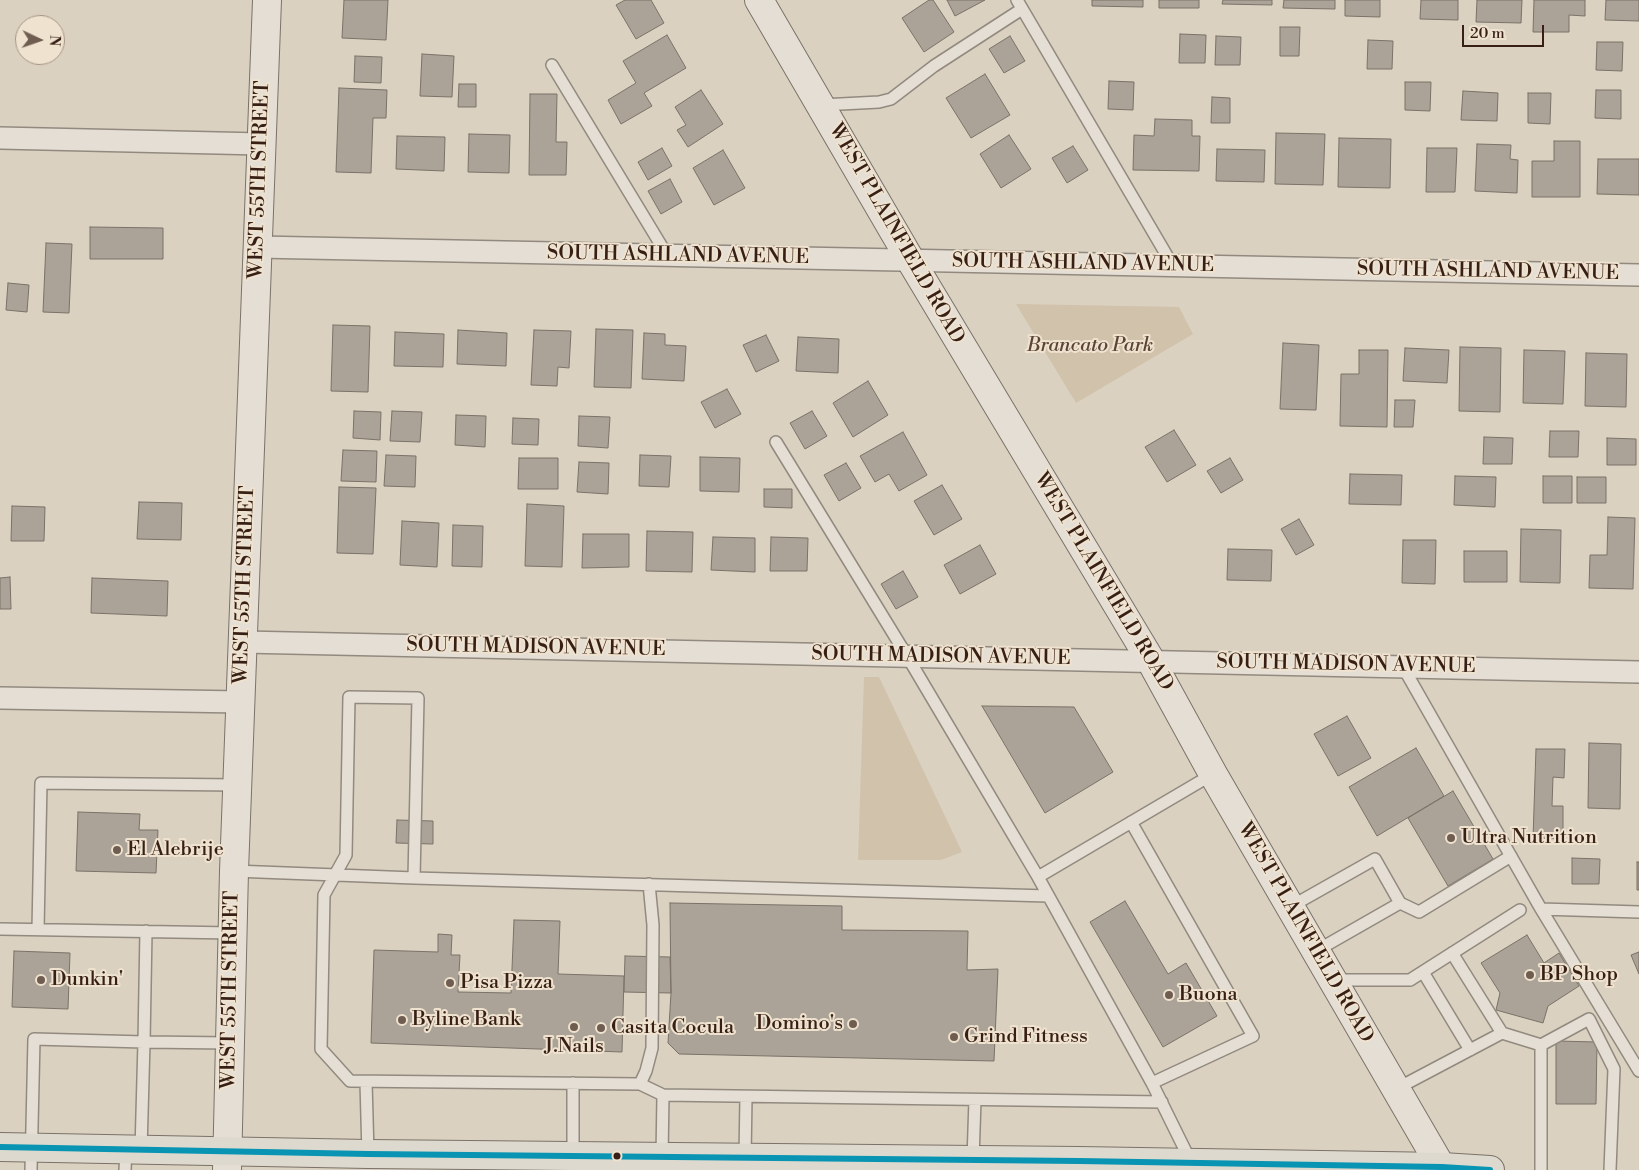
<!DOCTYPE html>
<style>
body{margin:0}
#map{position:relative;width:1639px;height:1170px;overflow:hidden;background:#dbd1c0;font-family:"Libre Bodoni",serif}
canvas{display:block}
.north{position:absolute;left:15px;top:15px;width:50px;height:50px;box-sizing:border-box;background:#efe3cf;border:1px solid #a59585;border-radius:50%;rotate:93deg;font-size:14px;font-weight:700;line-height:20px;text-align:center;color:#371f15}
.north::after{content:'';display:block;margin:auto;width:18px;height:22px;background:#705d51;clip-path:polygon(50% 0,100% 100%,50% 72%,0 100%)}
.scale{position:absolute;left:1462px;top:25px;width:82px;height:22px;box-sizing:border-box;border:2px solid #371f15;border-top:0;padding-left:6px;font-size:15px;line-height:18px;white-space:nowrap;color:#371f15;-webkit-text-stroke:4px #efe3cf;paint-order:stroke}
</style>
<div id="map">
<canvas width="1639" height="1170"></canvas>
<div class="north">N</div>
<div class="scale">20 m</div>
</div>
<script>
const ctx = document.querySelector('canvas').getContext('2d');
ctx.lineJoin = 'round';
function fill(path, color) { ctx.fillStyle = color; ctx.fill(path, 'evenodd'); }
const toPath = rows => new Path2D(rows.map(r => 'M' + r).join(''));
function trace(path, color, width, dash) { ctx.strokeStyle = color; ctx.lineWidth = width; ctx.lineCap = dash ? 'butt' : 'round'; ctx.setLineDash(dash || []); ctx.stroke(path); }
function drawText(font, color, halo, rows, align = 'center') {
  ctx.font = font + ' "Libre Bodoni",serif'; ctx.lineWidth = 4; ctx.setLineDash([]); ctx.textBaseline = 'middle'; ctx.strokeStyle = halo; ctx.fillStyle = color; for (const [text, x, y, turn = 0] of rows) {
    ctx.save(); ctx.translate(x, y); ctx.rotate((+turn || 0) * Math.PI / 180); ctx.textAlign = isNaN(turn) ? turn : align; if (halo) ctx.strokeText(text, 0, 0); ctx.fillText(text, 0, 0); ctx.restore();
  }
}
fill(toPath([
 [1016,304,1179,307,1193,334,1076,403],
 [864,677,879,677,962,852,941,860,858,860]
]), '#d1c2ab');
const building = toPath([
 [344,0,388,0,386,40,342,38,344,0],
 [625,0,651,0,664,23,636,39,616,5,625,0],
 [929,0,933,0,954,32,924,52,902,18,929,0],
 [947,0,985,0,955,16,947,0],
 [1092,0,1143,0,1143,7,1092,6,1092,0],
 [1159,0,1199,0,1199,8,1159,8,1159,0],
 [1223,0,1272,0,1272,5,1222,4,1223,0],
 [1284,0,1335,0,1335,9,1283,8,1284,0],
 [1345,0,1380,0,1380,17,1345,16,1345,0],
 [1421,0,1458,0,1458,20,1420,19,1421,0],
 [1477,0,1522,0,1521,23,1476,22,1477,0],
 [1534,0,1585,0,1585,16,1569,15,1569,32,1533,32,1534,0],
 [1606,0,1639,0,1639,21,1605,20,1606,0],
 [1280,27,1300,27,1299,56,1280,56,1280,27],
 [1180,34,1206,35,1205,63,1179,63,1180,34],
 [667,35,686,68,644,93,652,106,621,124,608,100,636,83,623,61,667,35],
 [1010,36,1025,61,1004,73,989,49,1010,36],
 [1216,36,1241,37,1240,65,1215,65,1216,36],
 [1368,40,1393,41,1392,69,1367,69,1368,40],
 [1597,42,1623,42,1622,71,1596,70,1597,42],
 [422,54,454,56,452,97,420,96,422,54],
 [355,56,382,57,381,83,354,82,355,56],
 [985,74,1010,115,971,138,946,98,985,74],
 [1109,81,1134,82,1133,110,1108,109,1109,81],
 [1405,82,1431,82,1430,111,1405,110,1405,82],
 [459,84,476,84,476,107,458,107,459,84],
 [339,88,387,90,386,118,373,118,371,173,336,172,339,88],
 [701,90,723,124,688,147,677,130,686,125,675,107,701,90],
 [1596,90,1621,90,1621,119,1595,118,1596,90],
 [1463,91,1498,93,1497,121,1461,120,1463,91],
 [1528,93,1551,93,1550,124,1528,123,1528,93],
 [530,94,557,94,556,142,567,142,566,175,529,175,530,94],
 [1212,97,1230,98,1230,123,1211,123,1212,97],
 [1155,119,1192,120,1192,136,1200,136,1199,171,1133,170,1134,135,1154,136,1155,119],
 [1276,133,1325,134,1323,185,1275,184,1276,133],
 [469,134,510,135,509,173,468,172,469,134],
 [1009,135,1031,169,1001,188,980,154,1009,135],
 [397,136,445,137,444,171,396,169,397,136],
 [1339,138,1391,139,1390,188,1338,187,1339,138],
 [1554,141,1580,141,1580,197,1532,197,1532,161,1554,161,1554,141],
 [1477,144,1511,145,1510,159,1518,160,1517,193,1475,191,1477,144],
 [1073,146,1088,170,1067,183,1052,158,1073,146],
 [662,148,672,166,648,180,638,162,662,148],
 [1427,148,1457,148,1455,192,1426,192,1427,148],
 [1217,149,1265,150,1264,182,1216,181,1217,149],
 [723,150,745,188,714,205,693,168,723,150],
 [1598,159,1639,159,1639,195,1597,194,1598,159],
 [670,179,682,202,661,214,648,191,670,179],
 [90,227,163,228,163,259,90,259,90,227],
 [46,243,72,244,69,313,43,312,46,243],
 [8,283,29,285,27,312,6,310,8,283],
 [333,325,370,326,368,392,331,391,333,325],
 [596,329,633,330,631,388,594,387,596,329],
 [458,330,507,333,506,366,457,364,458,330],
 [534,330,571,331,569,368,558,367,557,386,531,385,534,330],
 [395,332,444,334,443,367,394,366,395,332],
 [644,333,665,334,665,345,686,346,684,381,642,379,644,333],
 [766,335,779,361,756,372,743,345,766,335],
 [798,337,839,339,838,373,796,371,798,337],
 [1283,343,1319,345,1316,410,1280,409,1283,343],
 [1460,347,1501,348,1500,412,1459,411,1460,347],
 [1405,348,1449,350,1447,383,1403,381,1405,348],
 [1359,350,1388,350,1387,427,1340,426,1341,374,1359,374,1359,350],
 [1524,350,1565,351,1563,404,1523,403,1524,350],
 [1586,353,1627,354,1626,407,1585,406,1586,353],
 [868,381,888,415,853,437,833,403,868,381],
 [727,389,741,414,715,428,701,402,727,389],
 [1395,400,1415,400,1413,427,1394,427,1395,400],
 [354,411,381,412,380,440,353,438,354,411],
 [392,411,422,412,420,442,390,441,392,411],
 [812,411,827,436,805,449,790,423,812,411],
 [456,415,486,416,485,447,455,445,456,415],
 [579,416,610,417,608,448,578,446,579,416],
 [513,418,539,419,538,445,512,444,513,418],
 [1174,430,1196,465,1167,482,1145,447,1174,430],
 [1550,431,1579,431,1578,457,1549,457,1550,431],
 [903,432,927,475,899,491,889,474,875,482,860,456,903,432],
 [1484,437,1513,438,1512,464,1483,464,1484,437],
 [1607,438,1636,439,1636,465,1607,465,1607,438],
 [343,450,377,451,376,482,341,481,343,450],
 [386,455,416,456,415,487,384,486,386,455],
 [640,455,671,456,669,487,639,486,640,455],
 [700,457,740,458,739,492,700,491,700,457],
 [519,458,558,458,558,489,518,489,519,458],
 [1230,458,1243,480,1221,493,1207,471,1230,458],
 [579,462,609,463,608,494,577,492,579,462],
 [846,463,861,488,839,501,824,475,846,463],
 [1350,474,1402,475,1401,505,1349,504,1350,474],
 [1455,476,1496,477,1495,507,1454,505,1455,476],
 [1543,476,1572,476,1572,503,1543,503,1543,476],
 [1577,477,1606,477,1606,503,1577,503,1577,477],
 [942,485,962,519,934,535,914,501,942,485],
 [339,487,376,488,373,554,337,553,339,487],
 [764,489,792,489,792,508,764,507,764,489],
 [139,502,182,503,181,540,137,539,139,502],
 [527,504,564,506,562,567,525,566,527,504],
 [12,506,45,507,44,541,11,541,12,506],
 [1608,517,1635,518,1633,589,1589,588,1590,555,1607,555,1608,517],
 [1299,519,1314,545,1296,555,1281,529,1299,519],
 [402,521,439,523,437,567,400,565,402,521],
 [453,525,483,526,482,567,452,566,453,525],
 [1521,529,1561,530,1560,583,1520,582,1521,529],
 [647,531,693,532,692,572,646,571,647,531],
 [583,534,629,534,629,567,582,568,583,534],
 [713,537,755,538,755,572,711,570,713,537],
 [771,537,808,538,807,571,770,571,771,537],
 [1403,540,1436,540,1435,584,1402,583,1403,540],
 [980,545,996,574,960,594,944,565,980,545],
 [1228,549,1272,550,1271,581,1227,580,1228,549],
 [1464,551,1507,551,1507,582,1464,582,1464,551],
 [903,571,918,597,896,609,881,584,903,571],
 [10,577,11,609,0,609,0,578,10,577],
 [92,578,168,581,167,616,91,613,92,578],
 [982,706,1074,707,1113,772,1045,813,982,706],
 [1347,716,1371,758,1338,776,1314,734,1347,716],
 [1589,743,1621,744,1620,809,1588,808,1589,743],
 [1416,748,1444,796,1377,836,1349,787,1416,748],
 [1536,749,1565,749,1564,778,1553,777,1552,806,1563,806,1563,839,1533,838,1536,749],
 [1453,791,1493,859,1448,886,1408,818,1453,791],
 [78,812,140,814,139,830,158,830,156,873,76,871,78,812],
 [397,820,433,821,433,844,396,843,397,820],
 [1572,858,1600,859,1599,884,1572,884,1572,858],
 [1637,862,1639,862,1639,890,1637,890,1637,862],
 [1125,901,1168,974,1186,963,1217,1016,1163,1047,1090,922,1125,901],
 [670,903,842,906,842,930,968,931,967,970,998,969,994,1061,679,1054,668,1043,671,993,670,903],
 [514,920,560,921,558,974,624,976,622,1052,371,1043,374,950,438,952,438,934,452,935,451,955,460,955,458,992,511,993,514,920],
 [1527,935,1544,963,1559,953,1579,986,1548,1006,1543,1023,1496,1010,1500,993,1481,963,1527,935],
 [14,951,70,953,68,1009,12,1007,14,951],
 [1639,952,1639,974,1631,955,1639,952],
 [625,956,670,957,671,993,624,992,625,956],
 [1556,1041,1597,1042,1596,1104,1556,1104,1556,1041]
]);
fill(building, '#aba397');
trace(building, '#7b7268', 1);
const service = toPath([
 [1017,0,1173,266],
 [552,65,667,255],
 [822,105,879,102,891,99,934,66,1022,9],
 [776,442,907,656,1038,877,1152,1083,1191,1162],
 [1403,667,1541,909,1639,1071],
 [1131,822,1253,1036,1152,1083],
 [234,871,414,878,1048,896],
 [1038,877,1213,774],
 [414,878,418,698,349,697,346,855,324,895,321,1049,350,1081,640,1084,663,1095,1162,1102],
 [1290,907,1375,859,1400,903,1419,912,1511,856],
 [1541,909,1639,912],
 [0,929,232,933],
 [38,929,41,783,237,785],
 [146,931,144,1042,230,1043],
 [1316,951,1400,903],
 [1452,953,1502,1033],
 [1423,972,1470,1050],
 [1334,980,1410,980,1520,910],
 [366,1082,368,1154],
 [640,1084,646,1071,652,1048,653,925,649,884],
 [1396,1089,1502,1033,1541,1045,1589,1019,1614,1069,1610,1170],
 [573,1156,573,1083],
 [662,1157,663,1095],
 [745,1157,746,1097],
 [973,1159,975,1100],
 [31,1170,34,1039,144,1042,141,1150],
 [125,1170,126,1150],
 [1541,1170,1541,1045]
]);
const minor = toPath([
 [0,138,261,144],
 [258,247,1639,275],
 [243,642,1639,672],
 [0,698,241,702]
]);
const secondary = toPath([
 [759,0,911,261,1151,661,1213,774,1443,1170],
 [227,1170,234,871,267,0]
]);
const primary = toPath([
 [0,1147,368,1154,1079,1161,1442,1167,1490,1170]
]);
trace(service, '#928a7f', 14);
trace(minor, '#928a7f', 24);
trace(secondary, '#7b7268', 30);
trace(primary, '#7b7268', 30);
trace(service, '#e4ded5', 11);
trace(minor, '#e4ded5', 21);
trace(secondary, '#e4ded5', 28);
trace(primary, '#ded9ce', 28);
trace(toPath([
 [0,1147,368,1154,1079,1161,1442,1167,1490,1170]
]), '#0894b2', 6);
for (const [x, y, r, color] of [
 [1451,838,5,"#705d51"],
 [117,850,5,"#705d51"],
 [1530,975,5,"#705d51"],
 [41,980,5,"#705d51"],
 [450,983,5,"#705d51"],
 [1169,995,5,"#705d51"],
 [402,1020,5,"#705d51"],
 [853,1024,5,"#705d51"],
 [574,1027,5,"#705d51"],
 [601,1028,5,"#705d51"],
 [954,1037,5,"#705d51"],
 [617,1156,4.5,"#371f15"]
]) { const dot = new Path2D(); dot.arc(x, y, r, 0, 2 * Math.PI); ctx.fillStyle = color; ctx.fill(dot); trace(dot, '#efe3cf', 2); }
drawText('20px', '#371f15', '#efe3cf', [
 ["WEST 55TH STREET",260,180,-88],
 ["WEST PLAINFIELD ROAD",896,234,60],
 ["SOUTH ASHLAND AVENUE",678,256,1],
 ["SOUTH ASHLAND AVENUE",1083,264,1],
 ["SOUTH ASHLAND AVENUE",1488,272,1],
 ["WEST PLAINFIELD ROAD",1103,582,59],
 ["WEST 55TH STREET",245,585,-88],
 ["SOUTH MADISON AVENUE",536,648,1],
 ["SOUTH MADISON AVENUE",941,657,1],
 ["SOUTH MADISON AVENUE",1346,665,1],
 ["WEST PLAINFIELD ROAD",1305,933,60],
 ["WEST 55TH STREET",231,990,-89]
]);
drawText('italic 20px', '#5b4436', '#efe3cf', [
 ["Brancato Park",1090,346]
]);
drawText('20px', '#371f15', '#efe3cf', [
 ["Ultra Nutrition",1461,838],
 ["El Alebrije",127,850],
 ["BP Shop",1540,975],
 ["Dunkin'",51,980],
 ["Pisa Pizza",460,983],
 ["Buona",1179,995],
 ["Byline Bank",412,1020],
 ["Domino's",843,1024,"right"],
 ["Casita Cocula",611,1028],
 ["Grind Fitness",964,1037],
 ["J.Nails",574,1047,"center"]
], 'left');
</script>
